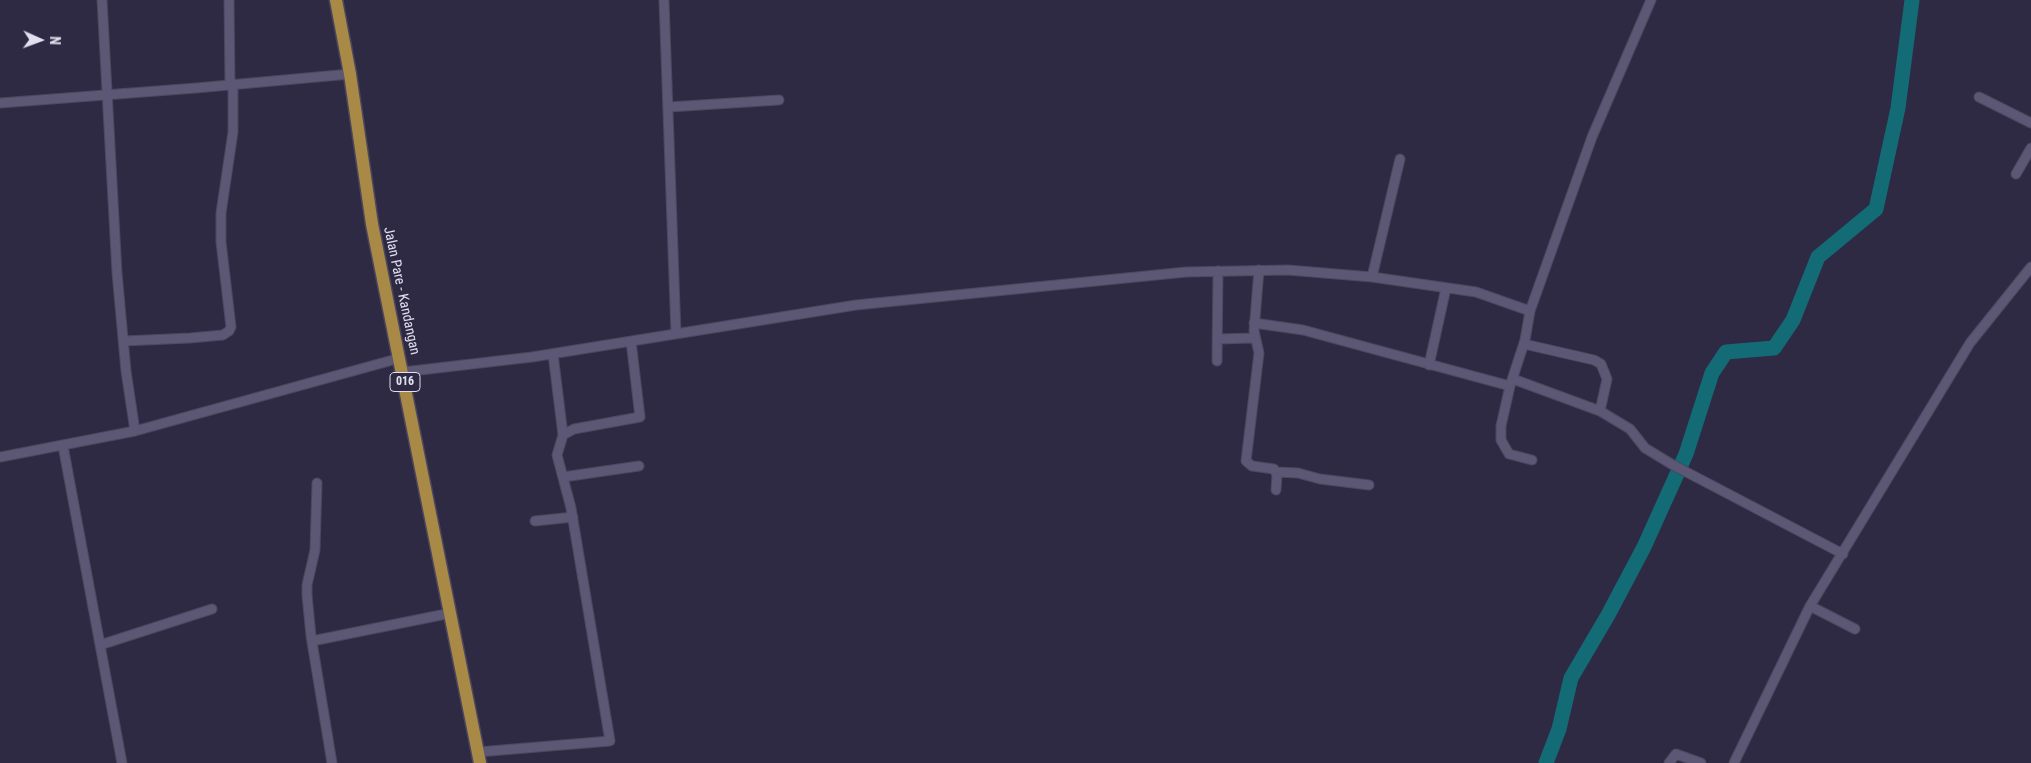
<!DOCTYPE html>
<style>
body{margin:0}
#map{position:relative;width:2031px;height:763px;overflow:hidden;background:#2e2a43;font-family:"Roboto Condensed",sans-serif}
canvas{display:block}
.north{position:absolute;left:15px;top:15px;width:50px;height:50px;-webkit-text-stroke:4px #2e2a43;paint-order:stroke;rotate:92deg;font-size:14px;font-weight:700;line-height:20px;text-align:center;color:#e1dff0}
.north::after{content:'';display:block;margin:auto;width:18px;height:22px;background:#e1dff0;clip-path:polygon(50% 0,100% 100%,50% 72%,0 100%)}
</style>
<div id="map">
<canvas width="2031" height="763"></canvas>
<div class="north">N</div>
</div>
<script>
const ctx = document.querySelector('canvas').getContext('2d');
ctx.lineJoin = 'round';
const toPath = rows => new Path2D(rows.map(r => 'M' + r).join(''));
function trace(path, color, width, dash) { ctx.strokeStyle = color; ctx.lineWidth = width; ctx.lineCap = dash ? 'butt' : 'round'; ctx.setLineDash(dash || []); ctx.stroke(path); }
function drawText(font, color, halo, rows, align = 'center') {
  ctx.font = font + ' "Roboto Condensed",sans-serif'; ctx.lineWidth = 4; ctx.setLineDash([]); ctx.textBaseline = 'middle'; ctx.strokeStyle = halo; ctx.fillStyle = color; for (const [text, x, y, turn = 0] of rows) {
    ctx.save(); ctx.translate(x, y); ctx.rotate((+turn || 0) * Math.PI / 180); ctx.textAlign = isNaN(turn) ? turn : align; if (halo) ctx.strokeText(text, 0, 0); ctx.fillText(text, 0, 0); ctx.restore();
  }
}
trace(toPath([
 [1546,763,1559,729,1571,678,1608,615,1644,547,1686,454,1712,373,1726,352,1774,348,1793,320,1818,257,1876,209,1898,108,1912,0]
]), '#136b75', 15);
const minor = toPath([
 [102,0,117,273,126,371,135,431],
 [229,0,230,85],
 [664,0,676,334],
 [1979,97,2031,123],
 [0,103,196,88,350,74],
 [669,107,779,100],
 [2016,174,2031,148],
 [1259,270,1254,331,1259,353,1246,461,1252,466,1274,469,1277,475,1276,490],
 [1372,277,1400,159],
 [1254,323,1303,330,1510,386,1525,340,1530,311],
 [1217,339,1255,338],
 [124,341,190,338,223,335,229,331,231,327,221,242,221,213,233,132,233,85],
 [1524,344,1594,360,1601,364,1607,379,1600,411],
 [553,354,563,435],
 [1217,361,1218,271],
 [1429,365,1446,288],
 [403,372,532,357,856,305,1186,272,1288,270,1372,277,1476,292,1530,311,1592,137,1651,0],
 [1513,379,1600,411,1630,429,1645,448,1673,465,1843,554],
 [1510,386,1501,426,1501,440,1509,454,1532,460],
 [63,446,122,763],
 [0,457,135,431,400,358],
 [1277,472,1298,473,1320,479,1369,485],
 [563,477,639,466],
 [317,483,315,550,307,585,307,595,311,636,332,763],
 [535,521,573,517],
 [1810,606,1855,629],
 [312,641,451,613],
 [100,645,212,609],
 [478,752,610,741,571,508,557,455,563,435,574,429,640,417,631,341],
 [1669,763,1676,754,1701,763],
 [1734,763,1810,606,1970,343,2031,267]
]);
const primary = toPath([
 [336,0,350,74,372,224,480,763]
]);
trace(minor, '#4c475d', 11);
trace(primary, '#4c475d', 15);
trace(minor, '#5b5774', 9);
trace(primary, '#a98946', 12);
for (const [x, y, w] of [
 [405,382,30]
]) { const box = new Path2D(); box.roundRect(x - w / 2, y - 9.5, w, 19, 4); ctx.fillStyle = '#2e2a43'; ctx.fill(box); trace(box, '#e1dff0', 1); }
drawText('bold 12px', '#e1dff0', null, [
 ["016",405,382]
]);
drawText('14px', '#e1dff0', '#2e2a43', [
 ["Jalan Pare - Kandangan",401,291,78]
]);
</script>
